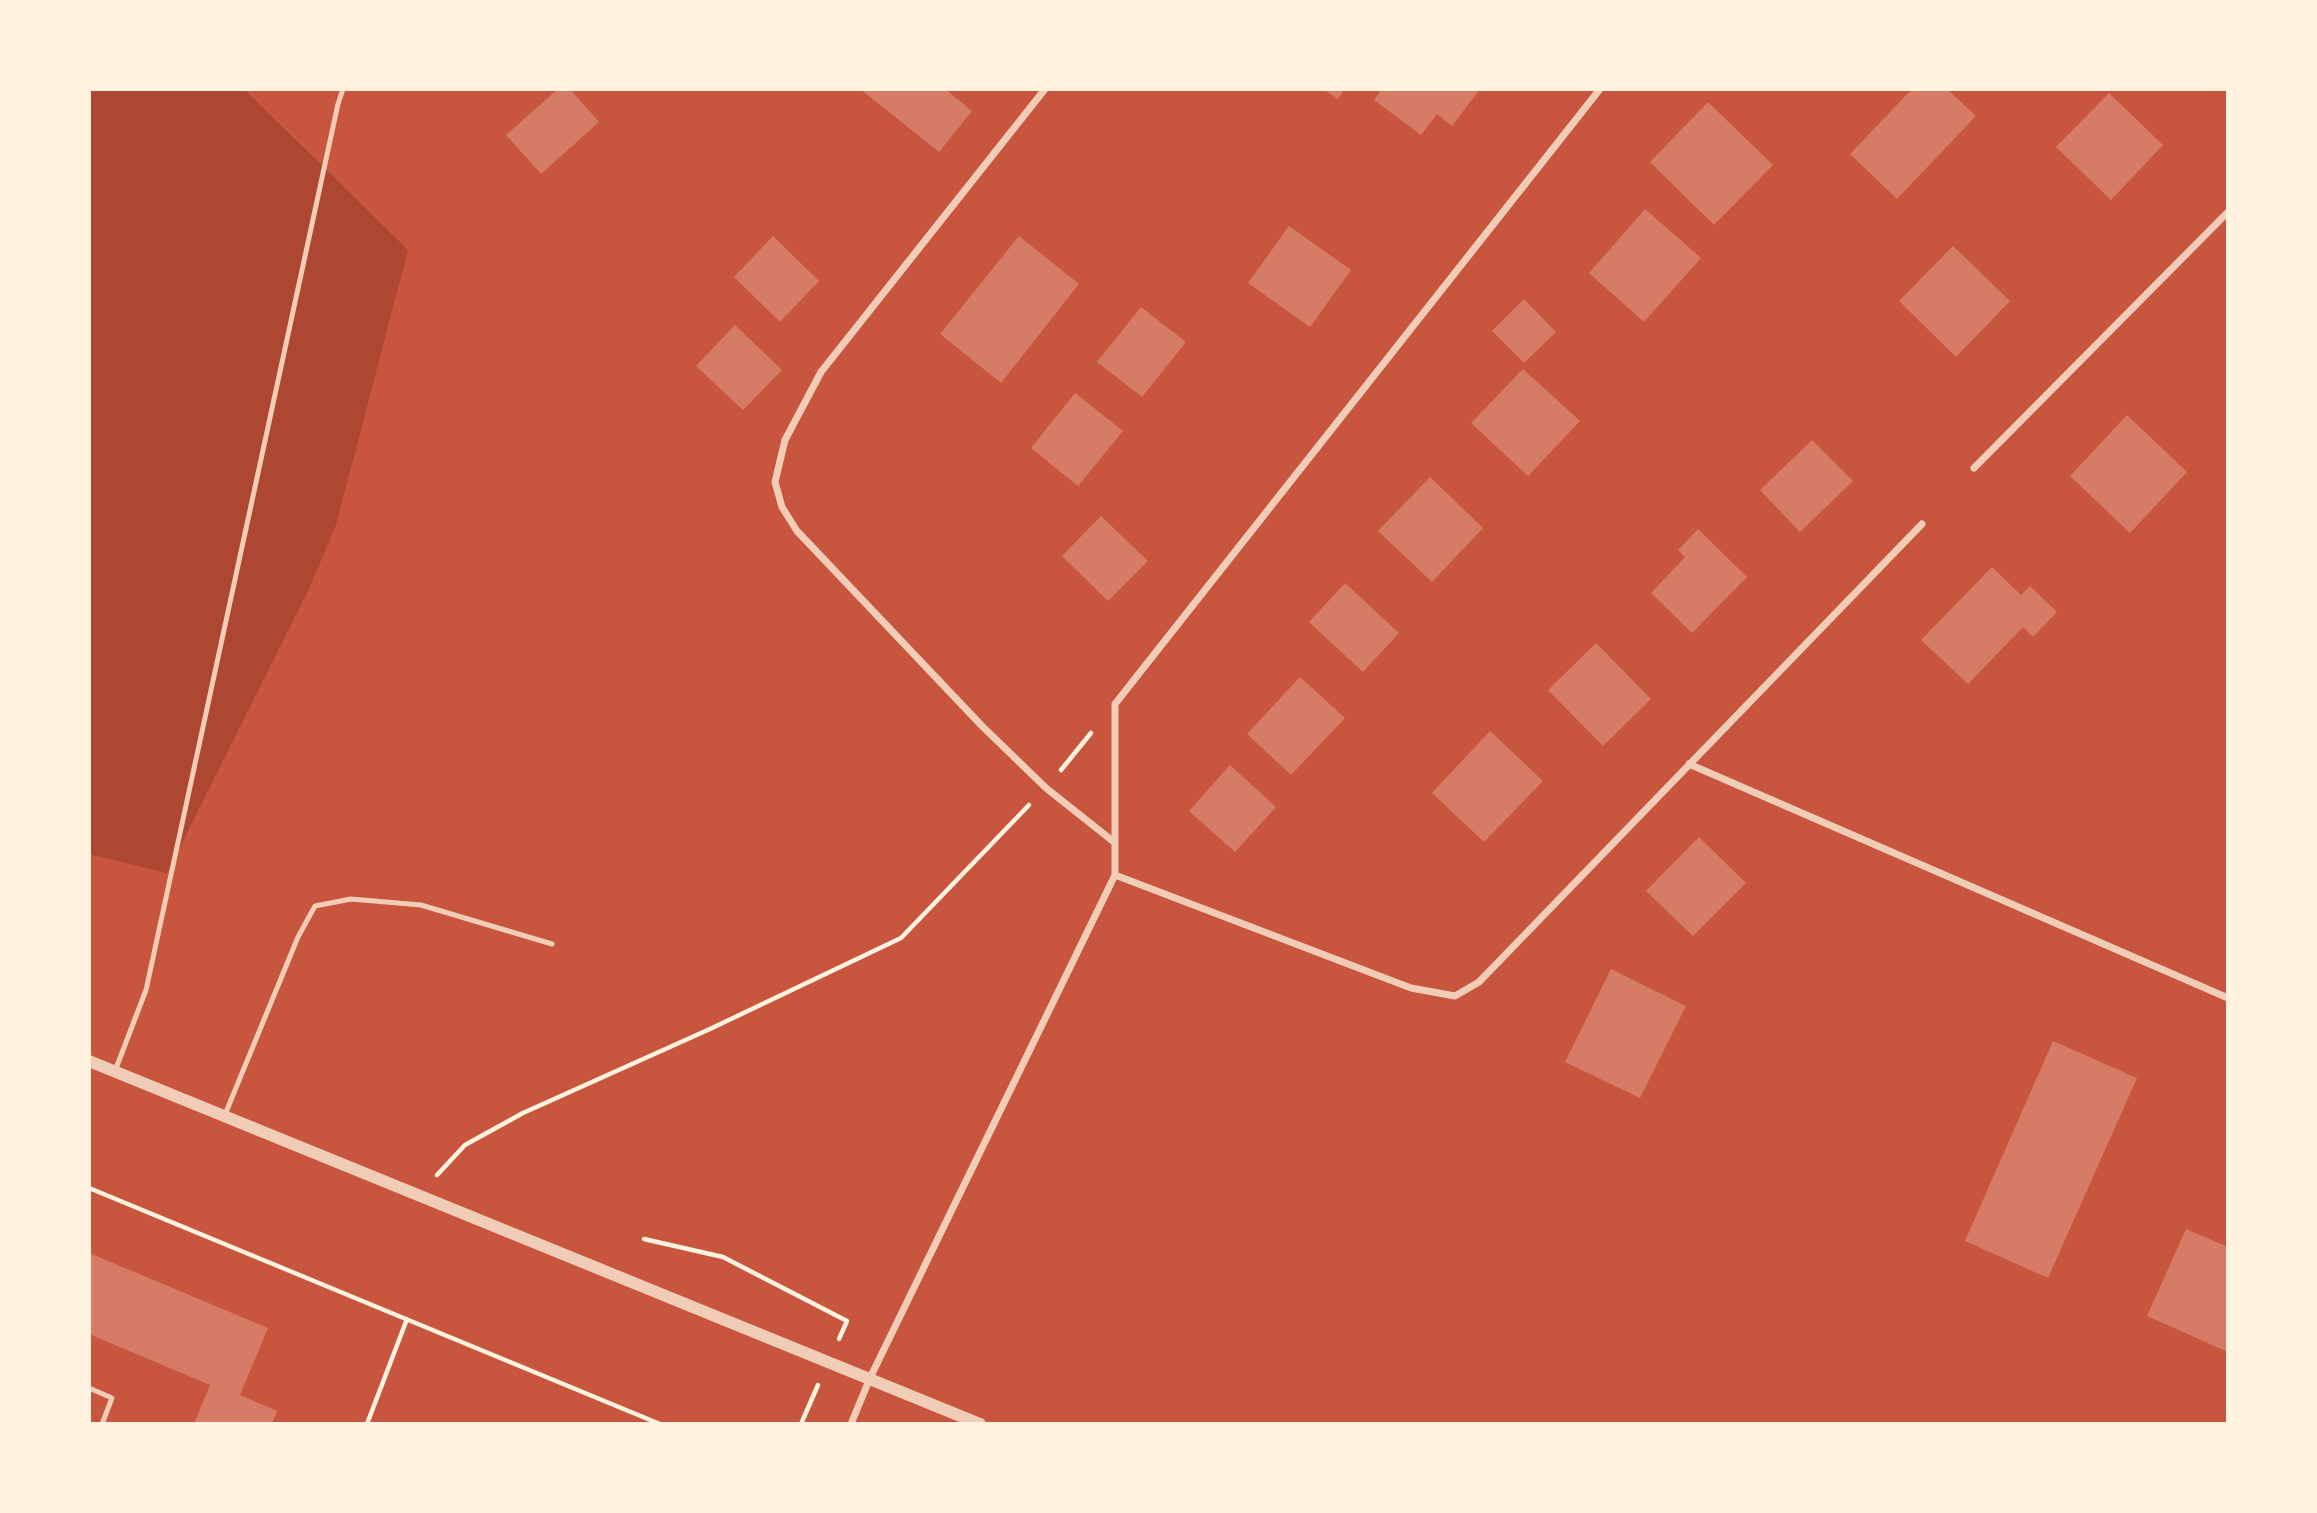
<!DOCTYPE html>
<style>
body{margin:0}
#map{position:relative;width:2317px;height:1513px;overflow:hidden;background:#c8553d;font-family:"Exo 2",sans-serif}
canvas{display:block}
.frame{position:absolute;inset:0;border:91px solid #fff3e0;pointer-events:none}
</style>
<div id="map">
<canvas width="2317" height="1513"></canvas>
<div class="frame"></div>
</div>
<script>
const ctx = document.querySelector('canvas').getContext('2d');
ctx.lineJoin = 'round';
function fill(path, color) { ctx.fillStyle = color; ctx.fill(path, 'evenodd'); }
const toPath = rows => new Path2D(rows.map(r => 'M' + r).join(''));
function trace(path, color, width, dash) { ctx.strokeStyle = color; ctx.lineWidth = width; ctx.lineCap = dash ? 'butt' : 'round'; ctx.setLineDash(dash || []); ctx.stroke(path); }
fill(toPath([
 [89,89,244,89,408,250,336,525,308,591,167,873,89,854]
]), '#ae4732');
fill(toPath([
 [558,89,570,89,599,122,541,174,506,135],
 [860,89,945,89,972,111,939,152],
 [1323,89,1344,89,1338,99],
 [1382,89,1480,89,1452,126,1437,114,1421,135,1374,100],
 [1912,89,1947,89,1976,116,1897,199,1850,154],
 [2109,93,2163,145,2111,200,2056,147],
 [1708,102,1773,165,1714,225,1650,162],
 [1645,209,1701,258,1644,322,1589,273],
 [1289,226,1351,270,1310,327,1248,283],
 [773,236,819,281,780,322,734,277],
 [1019,236,1079,284,1001,383,940,334],
 [1953,246,2010,301,1956,357,1899,301],
 [1524,299,1556,332,1524,363,1492,331],
 [1141,307,1186,342,1142,397,1097,362],
 [735,325,782,370,743,410,696,366],
 [1523,369,1580,421,1528,476,1471,423],
 [1075,393,1123,431,1078,486,1031,448],
 [2127,415,2187,472,2130,533,2070,476],
 [1812,440,1853,481,1800,532,1760,490],
 [1430,477,1483,528,1432,582,1378,531],
 [1101,516,1148,561,1108,601,1062,556],
 [1698,529,1747,577,1692,633,1651,593,1685,557,1678,550],
 [1992,567,2021,595,2030,586,2057,612,2033,637,2023,627,1968,684,1921,640],
 [1345,583,1399,633,1363,672,1309,622],
 [1596,643,1651,699,1603,746,1548,690],
 [1300,677,1345,718,1291,775,1247,734],
 [1490,731,1543,781,1484,842,1432,793],
 [1230,765,1276,807,1235,852,1189,811],
 [1699,837,1746,883,1693,936,1646,891],
 [1611,969,1686,1006,1640,1098,1565,1062],
 [2053,1041,2137,1078,2048,1278,1965,1241],
 [2186,1229,2228,1247,2228,1352,2147,1316],
 [89,1253,268,1328,240,1395,277,1411,272,1424,194,1424,210,1385,89,1334]
]), '#d67c66');
trace(toPath([
 [1061,770,1091,733],
 [437,1175,465,1145,523,1113,710,1029,901,938,1029,805],
 [89,1188,660,1424],
 [644,1239,723,1257,847,1321,839,1339],
 [367,1424,407,1319],
 [801,1424,818,1385]
]), '#fff3e0', 4.5);
trace(toPath([
 [115,1071,146,990,338,104,343,89],
 [224,1117,298,937,315,906,351,899,421,905,552,944],
 [89,1388,112,1398,102,1424]
]), '#f1ccb7', 5);
trace(toPath([
 [1045,89,821,372,785,440,775,482,782,507,797,531,982,726,1046,788,1114,842],
 [1974,468,2228,212],
 [1689,764,2228,998],
 [1115,875,1411,988,1455,996,1479,982,1922,524],
 [851,1424,870,1378,1115,875,1115,704,1600,89]
]), '#f1ccb7', 7);
trace(toPath([
 [89,1061,980,1424]
]), '#f1ccb7', 12);
</script>
